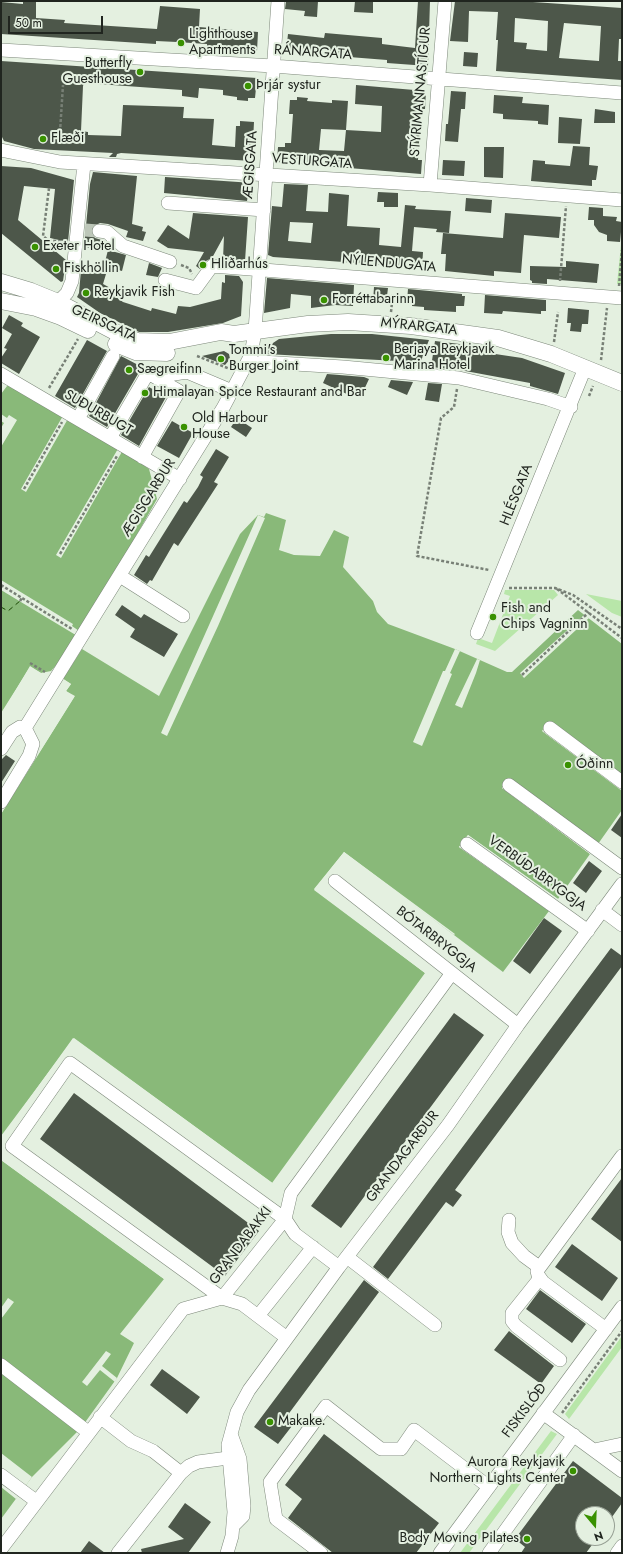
<!DOCTYPE html>
<meta charset="utf-8">
<style>
body{margin:0}
#map{position:relative;width:623px;height:1554px;overflow:hidden;background:#e4f0e0;font-family:Jost,sans-serif}
canvas{display:block}
.frame{position:absolute;inset:0;border:2px solid #20251f;pointer-events:none}
.north{position:absolute;left:575px;top:1506px;width:40px;height:40px;box-sizing:border-box;background:#e4f0e0;border:1px solid #969f93;border-radius:50%;rotate:161deg;font-size:11px;font-weight:700;line-height:16px;text-align:center;color:#20251f}
.north::after{content:'';display:block;margin:auto;width:14px;height:18px;background:#399100;clip-path:polygon(50% 0,100% 100%,50% 72%,0 100%)}
.scale{position:absolute;left:8px;top:16px;width:95px;height:18px;box-sizing:border-box;border:2px solid #20251f;border-top:0;padding-left:5px;font-size:12px;line-height:14px;white-space:nowrap;color:#20251f;-webkit-text-stroke:3px #e4f0e0;paint-order:stroke}
</style>
<div id="map">
<canvas width="623" height="1554"></canvas>
<div class="frame"></div>
<div class="north">N</div>
<div class="scale">50 m</div>
</div>
<script>
const ctx = document.querySelector('canvas').getContext('2d');
ctx.lineJoin = 'round';
function fill(path, color) { ctx.fillStyle = color; ctx.fill(path, 'evenodd'); }
const toPath = rows => new Path2D(rows.map(r => 'M' + r).join(''));
function trace(path, color, width, dash) { ctx.strokeStyle = color; ctx.lineWidth = width; ctx.lineCap = dash ? 'butt' : 'round'; ctx.setLineDash(dash || []); ctx.stroke(path); }
function drawText(font, color, halo, rows, align = 'center') {
  ctx.font = font + ' Jost,sans-serif'; ctx.lineWidth = 4; ctx.setLineDash([]); ctx.textBaseline = 'middle'; ctx.strokeStyle = halo; ctx.fillStyle = color; for (const [text, x, y, turn = 0] of rows) {
    ctx.save(); ctx.translate(x, y); ctx.rotate((+turn || 0) * Math.PI / 180); ctx.textAlign = isNaN(turn) ? turn : align; if (halo) ctx.strokeText(text, 0, 0); ctx.fillText(text, 0, 0); ctx.restore();
  }
}
fill(toPath([
 [622,235,622,284,617,284],
 [505,590,554,590,558,595,495,651,476,644,478,638,492,643,510,596,504,594],
 [586,594,622,601,622,617,612,613],
 [622,1336,622,1347,569,1419,565,1414],
 [551,1431,557,1434,469,1553,460,1553]
]), '#b8e6a9');
fill(toPath([
 [10,382,123,450,149,469,157,499,75,644,51,671,41,673,30,667,1,713,1,394],
 [266,513,286,520,279,550,294,555,320,556,334,530,349,537,343,567,373,601,377,612,388,624,455,649,507,672,512,672,578,610,622,644,622,775,542,731,622,791,622,810,598,844,510,778,502,788,590,854,558,899,468,835,459,847,549,911,503,972,344,852,314,890,425,973,272,1183,74,1038,1,1136,1,814,74,697,66,691,71,684,63,679,82,649,159,696,240,534,258,515,264,517],
 [1,1160,164,1279,120,1334,134,1343,117,1378,81,1428,32,1477,1,1519]
]), '#89b979');
fill(toPath([
 [1,414,7,418,9,415,17,420,1,447,1,428,4,423,1,421],
 [64,414,69,417,26,492,21,489],
 [119,447,123,450,61,558,56,555],
 [258,515,265,518,218,626,167,736,161,733],
 [1,580,73,624,72,626,82,633,79,637,1,590],
 [584,615,589,618,524,678,520,673],
 [455,649,460,651,450,673,452,674,422,746,413,742,443,671,445,671],
 [477,659,480,660,476,673,462,708,455,705],
 [30,666,41,673,53,672,41,675,31,669,1,715],
 [62,678,71,684,66,691,75,696,1,814,1,810,72,697,64,692,68,684,62,681],
 [549,721,622,775,622,790,542,731],
 [509,778,598,844,590,854,502,788],
 [468,835,558,899,556,901,468,838,462,847,550,910,549,911,459,847],
 [344,852,455,934,454,935,344,854,317,889,426,971,425,973,314,889],
 [73,1038,274,1184,271,1185,74,1041,1,1138],
 [1,1158,165,1278,164,1279,1,1160],
 [8,1298,14,1302,1,1319,1,1308],
 [106,1351,111,1354,102,1366,117,1378,115,1382,100,1370,87,1386,82,1382],
 [1,1453,32,1477,16,1499,1,1487]
]), '#e4f0e0');
trace(toPath([
 [1,607,8,611,20,601]
]), '#1b4804', 1, [5, 4]);
fill(toPath([
 [23,1,36,1,36,18,65,20,64,23,157,29,160,6,200,9,199,27,258,32,257,51,254,54,207,51,207,44,177,42,156,41,156,44,1,34,1,2,23,4],
 [286,1,318,1,317,17,304,16,305,11,285,9],
 [355,1,373,1,373,13,354,12],
 [418,1,430,1,428,66,387,63,387,60,286,52,288,34,324,38,325,33,382,38,382,44,415,48],
 [455,1,518,1,622,8,622,39,619,39,618,61,622,61,622,80,496,71,498,40,496,40,498,12,469,11,468,42,450,41],
 [515,18,548,21,547,51,526,49,527,43,514,42],
 [564,23,601,26,599,61,559,58],
 [464,52,478,53,477,67,463,66],
 [1,61,257,78,255,98,248,98,248,101,237,100,237,97,223,95,223,90,199,88,198,98,182,96,182,90,84,83,83,86,81,131,88,132,88,135,121,136,123,105,184,107,183,118,214,119,212,145,235,147,236,126,240,126,240,121,254,122,252,161,121,153,117,154,116,157,109,157,113,153,34,149,4,141,2,137,1,130],
 [356,85,426,91,425,109,421,109,418,160,422,160,421,174,277,162,278,147,285,147,285,143,291,143,293,114,289,114,290,100,297,100,297,97,308,98,307,101,332,103,332,100,348,101,346,130,381,132,382,106,355,104],
 [321,129,346,130,344,151,319,150],
 [451,91,466,92,465,109,461,109,458,142,445,141,446,124,448,124],
 [494,95,523,97,522,103,549,105,548,125,538,124,538,121,503,119,503,114,493,113],
 [595,109,615,112,615,123,594,123],
 [559,117,582,119,580,144,558,143],
 [573,146,590,147,589,165,598,166,596,180,592,180,592,186,531,181,533,160,545,161,545,164,570,166],
 [484,147,504,147,503,178,484,177],
 [443,160,465,161,464,176,442,175],
 [1,166,31,168,74,180,68,242,50,238,55,189,24,186,18,220,66,260,63,281,61,282,1,233],
 [93,172,137,176,132,224,143,227,142,231,146,232,143,241,126,237,128,231,108,224,100,223,92,227,92,234,95,238,105,241,104,250,84,247,90,184],
 [165,177,253,183,252,195,248,195,247,201,164,193],
 [284,184,308,185,306,211,328,212,329,193,349,195,347,226,380,228,379,245,401,247,405,205,416,206,415,209,451,211,449,233,436,232,437,229,414,227,412,251,423,252,422,269,386,266,386,265,273,257,268,255,272,206,282,207],
 [290,222,313,223,311,243,288,241],
 [378,192,398,193,398,207,384,207,384,202,377,202],
 [466,198,492,200,491,213,465,211],
 [589,207,603,208,603,216,617,217,616,221,622,222,620,242,607,241,607,235,599,232,594,225,594,220,588,220],
 [193,213,248,217,245,261,223,259,224,236,212,258,206,261,200,269,196,266,204,252,168,248,157,241,168,225,189,239],
 [505,213,561,217,559,238,524,235,521,273,494,271,494,276,445,271,446,254,441,254,443,233,503,238],
 [108,250,126,255,122,271,104,266],
 [566,261,599,264,597,283,547,279,547,284,532,283,532,281,530,280,530,266,566,267],
 [149,263,162,268,158,277,146,275],
 [81,270,106,274,103,284,114,290,116,297,123,302,151,311,152,308,176,314,178,306,190,307,221,299,222,282,225,283,225,275,239,276,243,282,241,316,223,323,168,332,139,332,100,313,77,297,79,293],
 [267,278,354,285,353,306,335,305,311,308,311,296,291,294,290,308,264,313],
 [374,287,388,288,386,304,373,303],
 [408,289,462,294,462,296,465,296,464,306,456,306,456,312,424,310,424,307,412,306,412,302,407,302],
 [485,295,546,300,546,311,541,311,541,314,503,311,502,314,484,313],
 [568,308,589,310,588,324,582,324,581,332,570,331,571,323,567,323],
 [9,315,23,323,21,326,40,337,19,374,1,363,1,358,7,349,4,348,12,334,2,328],
 [331,334,372,334,429,340,419,366,397,364,398,361,266,354,273,343,279,339],
 [87,340,107,351,75,408,55,396],
 [435,341,476,346,475,351,522,358,565,373,558,394,530,386,530,383,460,370,431,367],
 [224,351,229,354,230,359,225,365,202,356],
 [121,356,142,367,107,427,89,416],
 [327,374,364,377,369,379,362,394,351,389,349,395,323,383],
 [391,380,413,382,407,395,388,387],
 [428,383,442,384,439,402,425,400],
 [149,387,166,397,139,446,121,435],
 [237,418,252,428,246,437,231,427],
 [172,421,193,433,179,458,157,446],
 [216,449,229,457,214,482,218,484,178,546,174,543,152,581,150,580,147,584,134,575,146,555,149,557,184,501,187,503,198,487,203,477,200,475],
 [122,605,141,618,144,614,178,634,164,657,130,637,135,629,115,615],
 [6,755,15,761,1,783,1,760],
 [622,814,622,838,611,830],
 [589,861,602,871,586,893,573,883],
 [544,918,562,931,530,974,513,961],
 [611,948,622,956,622,966,455,1190,462,1195,453,1207,446,1202,388,1279,373,1267],
 [454,1013,484,1035,341,1228,311,1206],
 [74,1093,259,1231,225,1276,40,1139],
 [622,1178,622,1242,591,1219],
 [572,1244,618,1278,602,1301,555,1267],
 [364,1280,379,1292,287,1416,295,1422,278,1444,254,1427],
 [540,1290,586,1324,572,1343,526,1309],
 [509,1331,554,1366,541,1384,494,1350],
 [162,1369,200,1397,187,1414,150,1385],
 [324,1434,439,1523,416,1553,333,1553,288,1518,302,1499,285,1485],
 [573,1461,622,1498,622,1503,607,1524,607,1514,583,1514,583,1538,597,1538,586,1553,521,1553,525,1547,515,1539],
 [185,1503,211,1522,188,1553,142,1553,141,1549,184,1539,168,1527],
 [89,1541,105,1553,80,1553]
]), '#4d574a');
trace(toPath([
 [85,230,99,231]
]), '#bdc7b9', 13, [13, 6]);
const minor = toPath([
 [1,50,273,66,622,93],
 [1,150,60,162,430,185,622,200],
 [430,185,445,1],
 [168,203,264,210],
 [99,231,107,232,123,246,170,262],
 [165,280,196,288,212,266,622,298],
 [58,302,67,293,72,281,84,164],
 [244,368,262,362,343,367,459,378,548,399,571,407],
 [1,374,180,479],
 [155,377,187,372,232,391],
 [78,419,113,356],
 [110,438,148,373,179,391,142,457],
 [120,576,183,616],
 [477,633,585,368],
 [25,728,223,408,251,355,255,331,278,1],
 [550,728,622,782],
 [1,749,12,732,20,727,25,728,33,744,29,756,1,802],
 [509,785,622,868],
 [467,844,588,931],
 [335,881,518,1025],
 [602,910,622,925],
 [509,1220,508,1232,512,1243,524,1256,539,1267],
 [347,1257,435,1325],
 [540,1278,512,1313,512,1321,516,1326,560,1360],
 [258,1316,313,1247],
 [606,1329,543,1282,538,1275,537,1271,622,1156],
 [287,1338,242,1304,222,1298,12,1146,70,1063,285,1219,295,1234,339,1267],
 [1,1365,88,1432],
 [543,1413,622,1471],
 [100,1417,131,1441,153,1451,181,1473],
 [231,1434,240,1459,244,1506,243,1516,233,1526],
 [594,1450,622,1444],
 [1,1475,36,1501],
 [1,1549,183,1309,222,1298,285,1219,291,1193,452,973],
 [118,1553,181,1473,189,1466,198,1462,228,1458],
 [227,1553,232,1536,234,1512,228,1445,237,1412,249,1390,339,1267,448,1125,518,1025,622,884],
 [321,1553,276,1519,270,1482,326,1406,381,1449,401,1449,414,1430,489,1487],
 [440,1553,622,1307],
 [489,1553,574,1435],
 [617,1553,622,1546]
]);
const major = toPath([
 [1,282,31,291,58,302,117,333,137,341,169,342,221,332,234,334,308,324,348,322,411,326,498,338,551,354,622,383],
 [1,301,36,308,61,317,88,330],
 [116,344,136,352,167,353]
]);
trace(minor, '#7d887a', 14);
trace(major, '#7d887a', 17);
trace(toPath([
 [60,132,63,85],
 [49,188,43,236,48,240,63,242],
 [181,265,189,268,192,274],
 [560,281,566,206],
 [619,286,622,250],
 [391,312,393,293],
 [554,342,558,312],
 [197,356,230,369],
 [601,360,607,308],
 [49,388,78,339],
 [457,389,454,407,441,418,417,556,489,570],
 [589,396,593,386],
 [24,489,62,422],
 [60,554,117,456],
 [1,585,72,629],
 [509,588,555,588,573,595,622,629],
 [557,589,622,638],
 [20,601,22,598],
 [30,663,45,672],
 [522,675,589,612],
 [562,1413,622,1331]
]), '#788076', 2.5, [3, 2]);
trace(minor, '#fff', 13);
trace(major, '#fff', 16);
for (const [x, y, r, color] of [
 [181,43,4,"#399100"],
 [140,72,4,"#399100"],
 [248,86,4,"#399100"],
 [43,139,4,"#399100"],
 [35,247,4,"#399100"],
 [203,265,4,"#399100"],
 [56,269,4,"#399100"],
 [86,293,4,"#399100"],
 [324,300,4,"#399100"],
 [386,358,4,"#399100"],
 [221,359,4,"#399100"],
 [129,370,4,"#399100"],
 [145,393,4,"#399100"],
 [184,427,4,"#399100"],
 [493,617,4,"#399100"],
 [568,765,4,"#399100"],
 [270,1422,4,"#399100"],
 [573,1471,4,"#399100"],
 [527,1539,4,"#399100"]
]) { const dot = new Path2D(); dot.arc(x, y, r, 0, 2 * Math.PI); ctx.fillStyle = color; ctx.fill(dot); trace(dot, '#e4f0e0', 1.5); }
drawText('14px', '#20251f', '#e4f0e0', [
 ["Lighthouse",189,35],
 ["Apartments",189,51],
 ["Butterfly",132,64,"right"],
 ["Guesthouse",132,80,"right"],
 ["Þrjár systur",256,86],
 ["Flæði",51,139],
 ["Exeter Hotel",43,247],
 ["Hliðarhús",211,265],
 ["Fiskhöllin",64,269],
 ["Reykjavik Fish",94,293],
 ["Forréttabarinn",332,300],
 ["Berjaya Reykjavik",394,350],
 ["Marina Hotel",394,366],
 ["Tommi's",229,351],
 ["Burger Joint",229,367],
 ["Sægreifinn",137,370],
 ["Himalayan Spice Restaurant and Bar",153,393],
 ["Old Harbour",192,419],
 ["House",192,435],
 ["Fish and",501,609],
 ["Chips Vagninn",501,625],
 ["Óðinn",576,765],
 ["Makake.",278,1422],
 ["Aurora Reykjavik",565,1463,"right"],
 ["Northern Lights Center",565,1479,"right"],
 ["Body Moving Pilates",519,1539,"right"]
], 'left');
drawText('14px', '#20251f', '#e4f0e0', [
 ["RÁNARGATA",313,53,4],
 ["STÝRIMANNASTÍGUR",421,92,-85],
 ["VESTURGATA",312,162,4],
 ["ÆGISGATA",251,165,-86],
 ["NÝLENDUGATA",389,264,5],
 ["GEIRSGATA",104,324,25],
 ["MÝRARGATA",419,327,6],
 ["SUÐURBUGT",98,413,30],
 ["HLÉSGATA",517,495,-68],
 ["ÆGISGARÐUR",149,498,-58],
 ["VERBÚÐABRYGGJA",537,874,36],
 ["BÓTARBRYGGJA",436,940,38],
 ["GRANDAGARÐUR",403,1157,-53],
 ["GRANDABAKKI",241,1246,-53],
 ["FISKISLÓÐ",525,1411,-53]
]);
</script>
